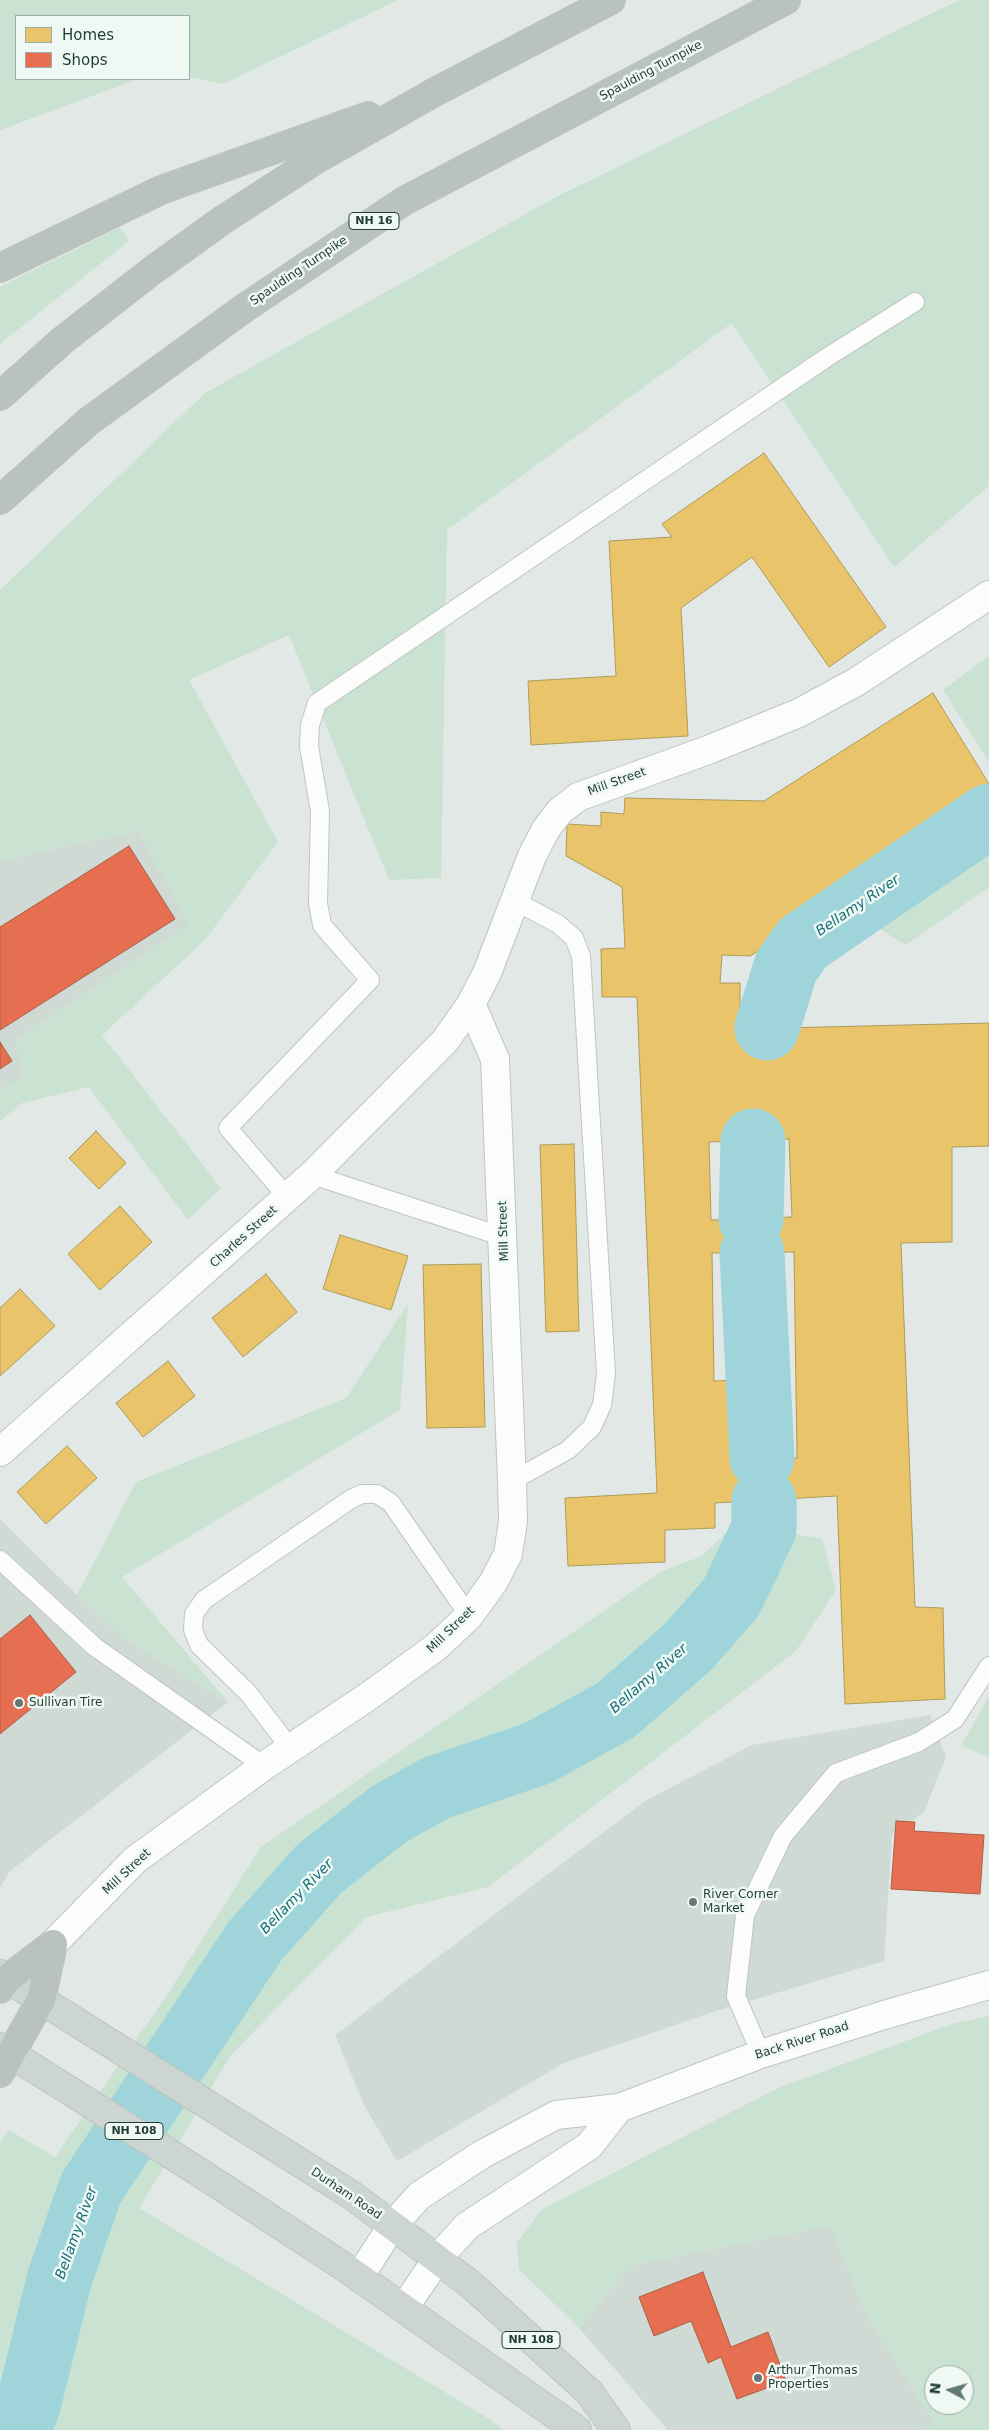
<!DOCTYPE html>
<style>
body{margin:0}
#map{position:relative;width:989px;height:2430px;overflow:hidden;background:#e2e8e5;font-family:"DejaVu Sans",sans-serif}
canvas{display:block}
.legend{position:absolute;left:15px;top:15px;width:175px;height:65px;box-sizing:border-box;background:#eff8f3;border:1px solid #9cada7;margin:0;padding:6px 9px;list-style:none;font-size:15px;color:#1f3c34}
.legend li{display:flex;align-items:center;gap:10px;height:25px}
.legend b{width:25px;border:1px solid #9cada7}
.north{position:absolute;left:924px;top:2365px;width:50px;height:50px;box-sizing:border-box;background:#eff8f3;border:1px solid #9cada7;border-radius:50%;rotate:276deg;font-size:14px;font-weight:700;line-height:20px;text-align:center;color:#1f3c34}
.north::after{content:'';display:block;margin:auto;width:18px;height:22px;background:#637872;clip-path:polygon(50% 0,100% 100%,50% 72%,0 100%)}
</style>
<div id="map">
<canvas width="989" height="2430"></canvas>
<ul class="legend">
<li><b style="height:14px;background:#e9c46a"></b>Homes</li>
<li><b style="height:14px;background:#e76f51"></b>Shops</li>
</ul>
<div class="north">N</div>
</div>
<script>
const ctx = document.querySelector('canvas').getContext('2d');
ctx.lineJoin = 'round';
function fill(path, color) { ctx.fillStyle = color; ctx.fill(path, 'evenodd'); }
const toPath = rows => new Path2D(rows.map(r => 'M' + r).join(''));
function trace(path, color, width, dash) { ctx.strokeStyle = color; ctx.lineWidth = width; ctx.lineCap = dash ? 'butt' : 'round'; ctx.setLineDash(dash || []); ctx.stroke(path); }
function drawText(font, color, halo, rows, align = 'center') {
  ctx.font = font + ' "DejaVu Sans",sans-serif'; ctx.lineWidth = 5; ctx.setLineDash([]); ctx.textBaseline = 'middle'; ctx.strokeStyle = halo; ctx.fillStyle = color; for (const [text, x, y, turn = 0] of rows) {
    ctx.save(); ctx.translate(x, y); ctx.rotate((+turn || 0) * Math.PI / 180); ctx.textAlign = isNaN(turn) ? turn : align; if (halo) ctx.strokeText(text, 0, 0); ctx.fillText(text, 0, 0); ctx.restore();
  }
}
fill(toPath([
 [139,831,189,925,16,1040,23,1078,0,1091,0,860],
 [0,1519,77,1595,129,1641,228,1702,10,1871,0,1888],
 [930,1715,946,1757,924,1812,892,1835,884,1961,716,2011,564,2063,397,2161,364,2105,335,2035,645,1801,752,1745],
 [831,2225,867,2316,934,2421,923,2430,668,2430,579,2328,629,2266]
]), '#cfdad5');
fill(toPath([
 [0,0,398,0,223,84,189,77,189,16,16,16,16,79,138,79,0,130],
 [959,0,989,0,989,486,894,567,732,323,447,530,441,878,389,880,289,635,189,680,278,842,205,940,102,1035,221,1188,188,1220,89,1087,22,1103,0,1121,0,1091,23,1077,16,1040,189,925,139,831,0,860,0,590,205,393,556,197],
 [120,227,129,241,0,344,0,287],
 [989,656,989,762,943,690],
 [989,820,989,887,906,945,847,909],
 [408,1304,400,1410,122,1577,228,1702,129,1641,77,1595,136,1482,346,1398],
 [736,1523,822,1539,836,1590,796,1651,488,1887,366,1917,231,2055,139,2208,486,2417,504,2430,0,2430,0,2143,9,2130,55,2157,167,1995,261,1847,662,1571,702,1556],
 [989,1696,989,1757,961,1746],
 [989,2016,989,2430,923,2430,934,2421,867,2316,830,2226,629,2266,579,2328,519,2269,517,2243,541,2210,778,2088,952,2024],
 [934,2375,964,2375,964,2405,934,2405]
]), '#cae2d1');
const homes = toPath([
 [764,453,886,627,829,667,752,557,681,608,688,736,531,745,528,681,616,676,609,541,672,537,662,524,764,453],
 [933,693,989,784,989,810,750,956,722,955,720,983,740,983,740,1029,989,1023,989,1146,952,1147,952,1242,901,1243,915,1607,943,1608,945,1699,845,1704,837,1496,715,1503,715,1528,665,1530,665,1562,568,1566,565,1498,657,1493,637,997,602,997,601,949,625,948,622,887,566,856,567,824,601,826,601,812,624,814,625,798,764,801,933,693],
 [789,1139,792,1217,711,1220,709,1142,789,1139],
 [794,1252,797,1458,745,1459,744,1380,714,1381,712,1253,794,1252],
 [96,1131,126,1163,99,1189,69,1158,96,1131],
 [574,1144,579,1331,546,1332,540,1145,574,1144],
 [120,1206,152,1242,100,1290,68,1254,120,1206],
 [340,1235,408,1256,391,1310,323,1289,340,1235],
 [481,1264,485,1427,427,1428,423,1265,481,1264],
 [266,1274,297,1312,243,1357,212,1318,266,1274],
 [20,1289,55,1326,0,1376,0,1308,20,1289],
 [168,1361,195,1396,143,1437,116,1403,168,1361],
 [67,1446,97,1478,46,1524,17,1492,67,1446]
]);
fill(homes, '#e9c46a');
trace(homes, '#ac9b5a', 1);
const shops = toPath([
 [129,846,175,919,0,1030,0,927,129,846],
 [0,1042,12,1061,0,1069,0,1042],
 [30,1615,76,1672,0,1734,0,1639,30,1615],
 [896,1821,915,1822,914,1831,984,1835,980,1894,891,1889,896,1821],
 [703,2272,731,2347,768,2332,786,2381,737,2399,721,2357,708,2363,691,2321,654,2336,639,2297,703,2272]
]);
fill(shops, '#e76f51');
trace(shops, '#ab6048', 1);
trace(toPath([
 [767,1028,786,967,803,943,989,816],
 [751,1219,753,1141],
 [752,1253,762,1458],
 [17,2430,28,2406,60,2277,91,2188,255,1941,319,1869,389,1814,436,1788,538,1753,616,1710,688,1647,731,1598,764,1529,764,1501]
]), '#9fd4da', 65);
const lane = toPath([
 [312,1175,504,1237],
 [288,1198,228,1128,370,980,322,925,318,903,320,811,309,746,310,725,317,703,826,358,915,302],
 [512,1481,568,1450,592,1427,602,1405,606,1374,581,956,574,938,558,924,515,901],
 [0,1560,95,1647,264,1766],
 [290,1748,249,1694,199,1645,193,1630,194,1614,204,1600,351,1499,362,1494,377,1494,391,1503,469,1616],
 [761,2054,736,1996,745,1915,783,1836,836,1773,919,1742,955,1719,989,1666]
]);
const street = toPath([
 [0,1452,312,1175,445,1041,471,1004],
 [53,1944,135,1860,264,1766,366,1698,436,1647,469,1616,493,1583,508,1554,513,1521,512,1481,495,1059,471,1004,487,973,532,856,546,829,560,811,578,797,708,750,799,713,856,682,989,595]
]);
const secondary = toPath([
 [359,2277,392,2226,419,2196,481,2155,556,2115,619,2108,761,2054,884,2015,989,1985],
 [404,2308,437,2259,467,2226,589,2146,619,2108]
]);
const primary = toPath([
 [0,1974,353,2196,469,2283,589,2392,616,2430],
 [0,2047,199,2172,343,2266,577,2430]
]);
const highway = toPath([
 [0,268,161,190,368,116],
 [0,396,63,340,153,270,224,219,317,159,433,93,611,0],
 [0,500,89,421,243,309,404,201,786,0],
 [0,1989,7,1979,53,1944],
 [0,2073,41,2000,53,1944]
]);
trace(lane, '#bfc5c2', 20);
trace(street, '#bfc5c2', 30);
trace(secondary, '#bec6c2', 30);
trace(primary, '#bbc5c1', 30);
trace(highway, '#bbc5c1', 30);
trace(lane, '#fbfcfb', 18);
trace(street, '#fbfcfb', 28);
trace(secondary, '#fbfcfb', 28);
trace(primary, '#ccd5d2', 28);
trace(highway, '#b9c2c0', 28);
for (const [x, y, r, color] of [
 [19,1703,5,"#637872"],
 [693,1902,5,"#637872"],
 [758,2378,5,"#637872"]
]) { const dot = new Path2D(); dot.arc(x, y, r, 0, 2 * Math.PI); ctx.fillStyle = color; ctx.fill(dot); trace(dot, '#eff8f3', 2); }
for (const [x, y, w] of [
 [374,221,50],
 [134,2131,58],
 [531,2340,58]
]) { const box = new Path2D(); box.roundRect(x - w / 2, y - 8.5, w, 17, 4); ctx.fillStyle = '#eff8f3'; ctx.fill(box); trace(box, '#1f3c34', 1); }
drawText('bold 11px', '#1f3c34', null, [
 ["NH 16",374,221],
 ["NH 108",134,2131],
 ["NH 108",531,2340]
]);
drawText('12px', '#1f3c34', '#eff8f3', [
 ["Spaulding Turnpike",651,71,-28],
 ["Spaulding Turnpike",299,271,-34],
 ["Mill Street",617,782,-20],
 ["Mill Street",504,1231,-92],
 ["Charles Street",244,1237,-42],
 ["Mill Street",451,1630,-44],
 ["Mill Street",127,1872,-43],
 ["Back River Road",802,2041,-18],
 ["Durham Road",346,2194,34]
]);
drawText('12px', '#1f3c34', '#eff8f3', [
 ["Sullivan Tire",29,1703],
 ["River Corner",703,1895],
 ["Market",703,1909],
 ["Arthur Thomas",768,2371],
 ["Properties",768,2385]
], 'left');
drawText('italic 14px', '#156e7c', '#eff8f3', [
 ["Bellamy River",858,906,-34],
 ["Bellamy River",649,1679,-41],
 ["Bellamy River",297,1897,-46],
 ["Bellamy River",77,2233,-70]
]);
</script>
